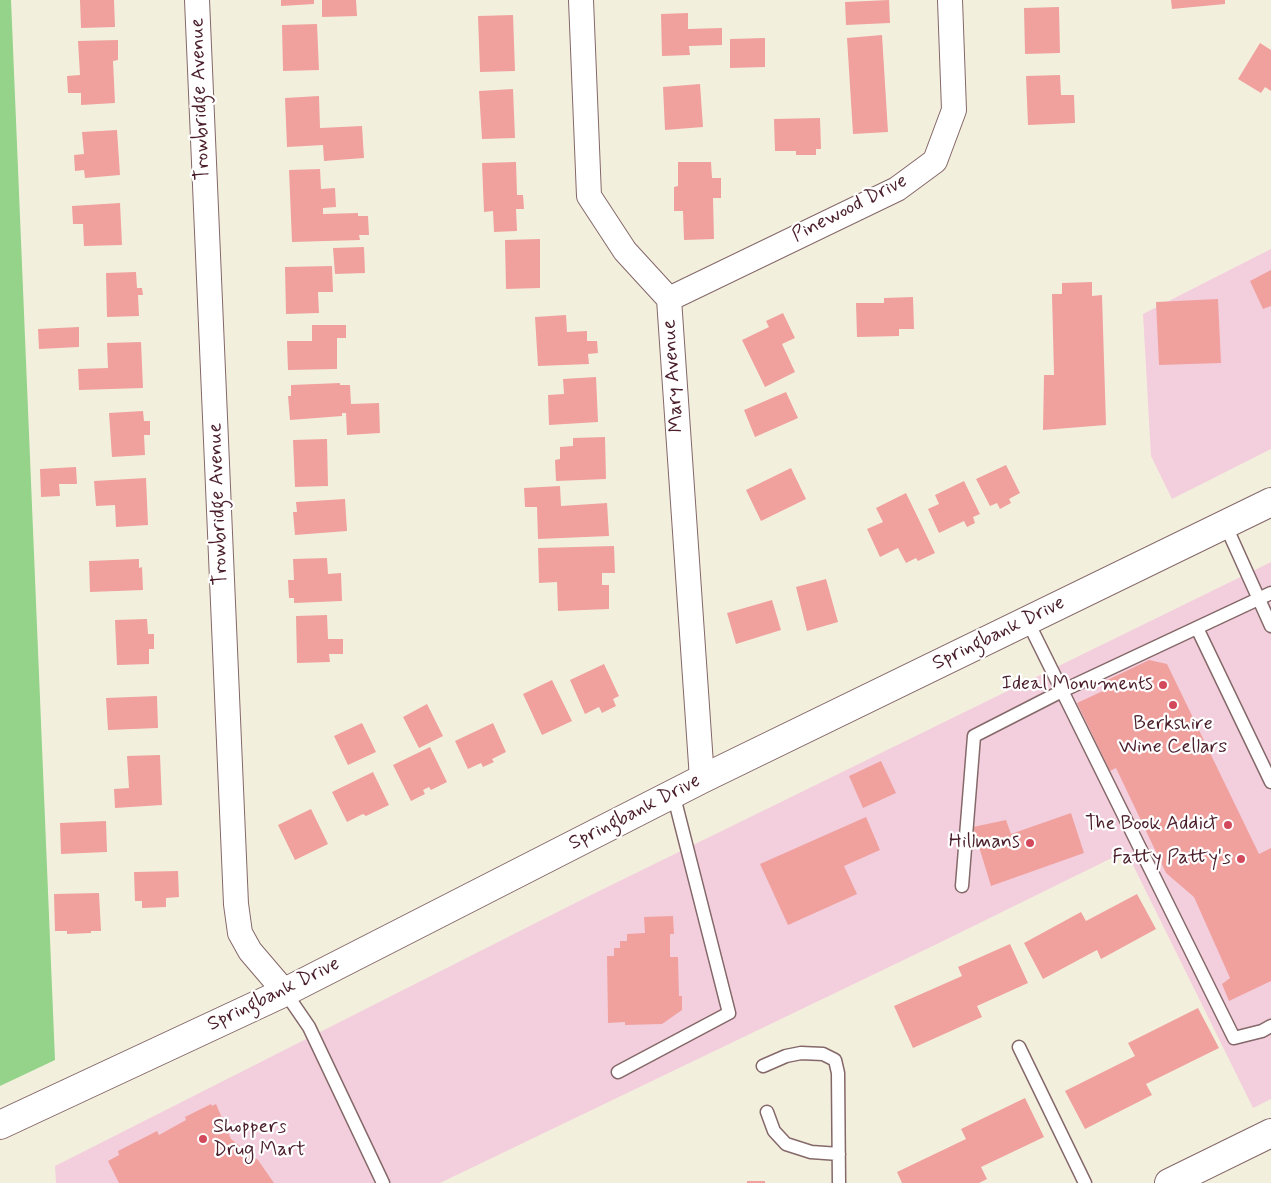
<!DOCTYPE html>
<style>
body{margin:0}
canvas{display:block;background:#f3efdd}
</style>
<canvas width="1271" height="1183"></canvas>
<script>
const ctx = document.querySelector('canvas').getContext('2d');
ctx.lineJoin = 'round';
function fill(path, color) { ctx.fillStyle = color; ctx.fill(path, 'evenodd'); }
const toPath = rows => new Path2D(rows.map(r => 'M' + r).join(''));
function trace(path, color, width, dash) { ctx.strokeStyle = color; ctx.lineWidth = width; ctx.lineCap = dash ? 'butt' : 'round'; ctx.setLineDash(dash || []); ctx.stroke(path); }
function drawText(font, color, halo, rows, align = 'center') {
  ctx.font = font + ' Mynerve,sans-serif'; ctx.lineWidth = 4.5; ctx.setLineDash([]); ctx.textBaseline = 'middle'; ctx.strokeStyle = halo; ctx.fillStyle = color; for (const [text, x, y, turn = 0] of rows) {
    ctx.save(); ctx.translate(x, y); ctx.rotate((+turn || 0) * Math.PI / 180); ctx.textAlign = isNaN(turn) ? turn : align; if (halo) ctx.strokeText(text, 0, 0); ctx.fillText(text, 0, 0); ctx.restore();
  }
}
fill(toPath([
 [1271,249,1271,449,1172,499,1151,456,1143,314],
 [1271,562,1271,1099,1253,1108,1126,851,939,943,440,1183,56,1183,55,1166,593,894]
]), '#f3cfde');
fill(toPath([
 [0,0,11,0,55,1060,0,1086]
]), '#94d389');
fill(toPath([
 [80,0,114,0,115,27,81,28],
 [281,0,314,0,314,4,281,6],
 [322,0,356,0,357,16,322,17],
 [889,0,890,23,846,25,845,2],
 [1171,0,1225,0,1225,4,1172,9],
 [1059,7,1060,53,1025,54,1024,8],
 [688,13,688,29,722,28,722,45,689,46,690,55,662,56,661,14],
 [513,15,515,71,480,72,478,16],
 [317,24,319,70,283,71,282,25],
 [882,35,888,132,853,134,847,38],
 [765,38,765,67,730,68,730,39],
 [118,40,118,60,113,61,115,103,81,105,81,93,68,93,67,76,80,75,78,41],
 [1260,43,1271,50,1271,91,1265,87,1261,93,1238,79],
 [1060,75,1061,95,1074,95,1075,123,1028,125,1026,76],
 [700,84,703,127,665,130,663,87],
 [513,89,515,138,482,139,479,91],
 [319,96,320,128,362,126,364,158,324,161,323,145,287,147,285,98],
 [820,118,821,149,816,149,816,155,796,155,796,151,775,151,774,119],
 [117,130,120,175,85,178,84,170,75,171,74,155,84,154,82,132],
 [516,162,517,195,523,195,524,209,516,209,517,231,494,232,493,211,484,212,482,163],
 [678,162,711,162,712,178,721,178,721,198,713,198,714,239,684,240,683,211,674,211,674,187,678,186],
 [320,169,321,189,335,188,336,207,323,208,323,214,358,213,358,216,368,216,369,235,359,235,360,240,292,242,289,170],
 [120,203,122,245,84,246,83,224,73,224,72,206],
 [540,239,540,288,506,289,505,240],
 [364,247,365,273,335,274,333,248],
 [332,266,333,292,318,292,319,313,286,314,285,267],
 [1271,270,1271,306,1263,309,1250,281],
 [136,272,137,288,142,288,143,295,138,295,139,316,107,317,106,273],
 [1092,282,1092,296,1102,295,1106,425,1043,430,1044,375,1054,375,1052,294,1062,294,1062,283],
 [913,297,914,329,899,329,899,336,857,337,856,303,884,303,884,298],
 [1218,299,1221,363,1159,365,1156,302],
 [783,313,795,338,782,344,795,372,765,387,742,340,769,327,766,321],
 [566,315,567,332,587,331,587,341,597,341,598,353,588,354,589,364,538,366,535,317],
 [312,325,346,325,346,338,337,338,337,369,288,370,287,341,312,341],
 [79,327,79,347,39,349,38,329],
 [141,342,143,388,79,390,78,369,108,368,107,343],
 [596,377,598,422,549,425,548,395,564,394,563,379],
 [340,383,340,385,350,385,351,404,379,403,380,433,347,435,346,413,342,413,342,416,290,420,288,396,291,396,291,385],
 [786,392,798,418,755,437,744,410],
 [143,411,144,421,150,421,150,435,144,435,145,455,112,457,109,413],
 [605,437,606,479,556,481,555,460,560,459,560,447,573,446,573,438],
 [327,439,328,486,295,487,293,440],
 [1006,465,1020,493,1009,499,1011,503,1000,509,997,503,990,506,976,479],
 [76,467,77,484,59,484,60,496,41,497,40,469],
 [791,468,806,499,761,521,746,490],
 [146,478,148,525,116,527,115,505,96,506,94,481],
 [964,481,980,514,973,517,975,523,967,527,964,521,939,533,928,509,939,504,935,495],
 [560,486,561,506,607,503,609,536,538,539,537,507,525,507,524,488],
 [906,493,935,553,918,561,916,558,906,563,898,548,880,557,867,529,883,522,876,508],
 [345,499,347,531,295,535,293,512,297,512,296,502],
 [614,546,615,573,602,573,602,585,609,585,609,609,558,611,557,582,539,583,538,548],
 [327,558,328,574,341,573,342,601,294,603,294,598,289,598,288,580,294,580,293,559],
 [139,559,139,568,142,567,143,590,90,592,89,561],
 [826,579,838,622,807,631,796,587],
 [772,600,781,630,736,644,727,613],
 [327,615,328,639,343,639,343,654,329,654,330,662,297,663,296,616],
 [147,619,148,634,154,634,154,649,149,649,149,664,117,665,115,620],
 [1149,660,1167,664,1259,854,1271,848,1271,981,1229,1001,1222,984,1230,978,1194,897,1166,873,1116,768,1110,771,1077,703,1105,690,1101,683],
 [604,664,619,696,613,699,616,706,602,713,599,707,585,714,570,680],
 [552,680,572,721,542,735,523,694],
 [157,696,158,728,108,730,106,698],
 [427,704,443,736,419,748,403,717],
 [362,723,376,752,348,765,334,736],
 [493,723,506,752,492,759,494,762,483,767,481,763,468,769,455,741],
 [430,747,447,782,431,790,429,787,423,790,425,794,411,801,393,765],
 [160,755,162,805,115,808,114,789,129,788,127,756],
 [881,761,896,793,863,808,849,776],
 [373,772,389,805,366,816,363,814,347,822,332,792],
 [311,809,328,844,295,860,278,825],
 [1071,813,1084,853,991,886,973,827,1006,820,1011,834],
 [866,817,880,850,844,866,857,894,788,925,760,864],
 [106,821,107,852,61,854,60,823],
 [178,871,179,897,166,898,166,907,142,908,142,901,135,901,134,872],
 [99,893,101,931,91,931,91,933,67,934,67,931,55,931,54,894],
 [1137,894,1156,929,1101,959,1097,950,1043,979,1024,943,1081,912,1086,921],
 [673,916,674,934,670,934,670,957,678,957,679,996,682,996,682,1010,662,1024,625,1025,625,1022,608,1023,607,956,614,956,614,948,620,948,620,941,627,941,627,934,645,933,644,917],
 [1010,944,1028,983,977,1006,982,1017,913,1048,894,1006,962,976,958,967],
 [1198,1008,1219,1048,1146,1084,1152,1095,1085,1129,1065,1091,1135,1056,1128,1043],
 [1025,1098,1044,1137,981,1167,987,1179,979,1183,902,1183,897,1172,966,1139,961,1129],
 [211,1104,212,1106,216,1104,231,1139,258,1160,274,1183,119,1183,108,1161,119,1155,118,1151,157,1131,159,1135,186,1120,185,1117],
 [747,1181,765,1181,765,1183,747,1183]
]), '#f0a19e');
const lane = toPath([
 [1225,524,1271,626],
 [1027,620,1234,1038,1262,1031,1271,1026],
 [1197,628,1271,782],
 [962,886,974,736,1062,691,1271,593],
 [285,992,309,1027,383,1183],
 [1019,1047,1085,1183],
 [763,1066,786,1056,801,1053,823,1054,835,1060,838,1073,839,1183],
 [618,1072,729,1013,673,793],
 [767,1112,774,1131,786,1144,811,1152,839,1154]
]);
const street = toPath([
 [197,0,236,904,240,933,250,951,285,992],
 [581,0,589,196,625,251,669,299,702,779],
 [669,299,897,189,935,161,954,110,950,0]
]);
const secondary = toPath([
 [0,1125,285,992,702,779,1271,502],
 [1169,1183,1271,1133]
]);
trace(lane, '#856869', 15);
trace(street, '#856869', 26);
trace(secondary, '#856869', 30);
trace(lane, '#fff', 12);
trace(street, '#fff', 24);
trace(secondary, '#fff', 28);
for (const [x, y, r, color] of [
 [1163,685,5,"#d1495b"],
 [1173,705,5,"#d1495b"],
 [1228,825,5,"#d1495b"],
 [1030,843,5,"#d1495b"],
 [1241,859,5,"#d1495b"],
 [203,1139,5,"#d1495b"]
]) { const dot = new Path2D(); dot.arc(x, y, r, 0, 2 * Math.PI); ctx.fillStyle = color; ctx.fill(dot); trace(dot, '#fff', 2); }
drawText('20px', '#4a1f2b', '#fff', [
 ["Trowbridge Avenue",201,99,-92],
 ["Pinewood Drive",850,209,-27],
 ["Mary Avenue",674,376,-94],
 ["Trowbridge Avenue",219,504,-92],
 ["Springbank Drive",999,634,-26],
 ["Springbank Drive",635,813,-27],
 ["Springbank Drive",274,995,-26]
]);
drawText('20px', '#4a1f2b', '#fff', [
 ["Ideal Monuments",1153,685],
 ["Berkshire",1173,725,"center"],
 ["Wine Cellars",1173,748,"center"],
 ["The Book Addict",1218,825],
 ["Hillmans",1020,843],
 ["Fatty Patty's",1231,859],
 ["Shoppers",213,1128,"left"],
 ["Drug Mart",213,1151,"left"]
], 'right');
</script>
